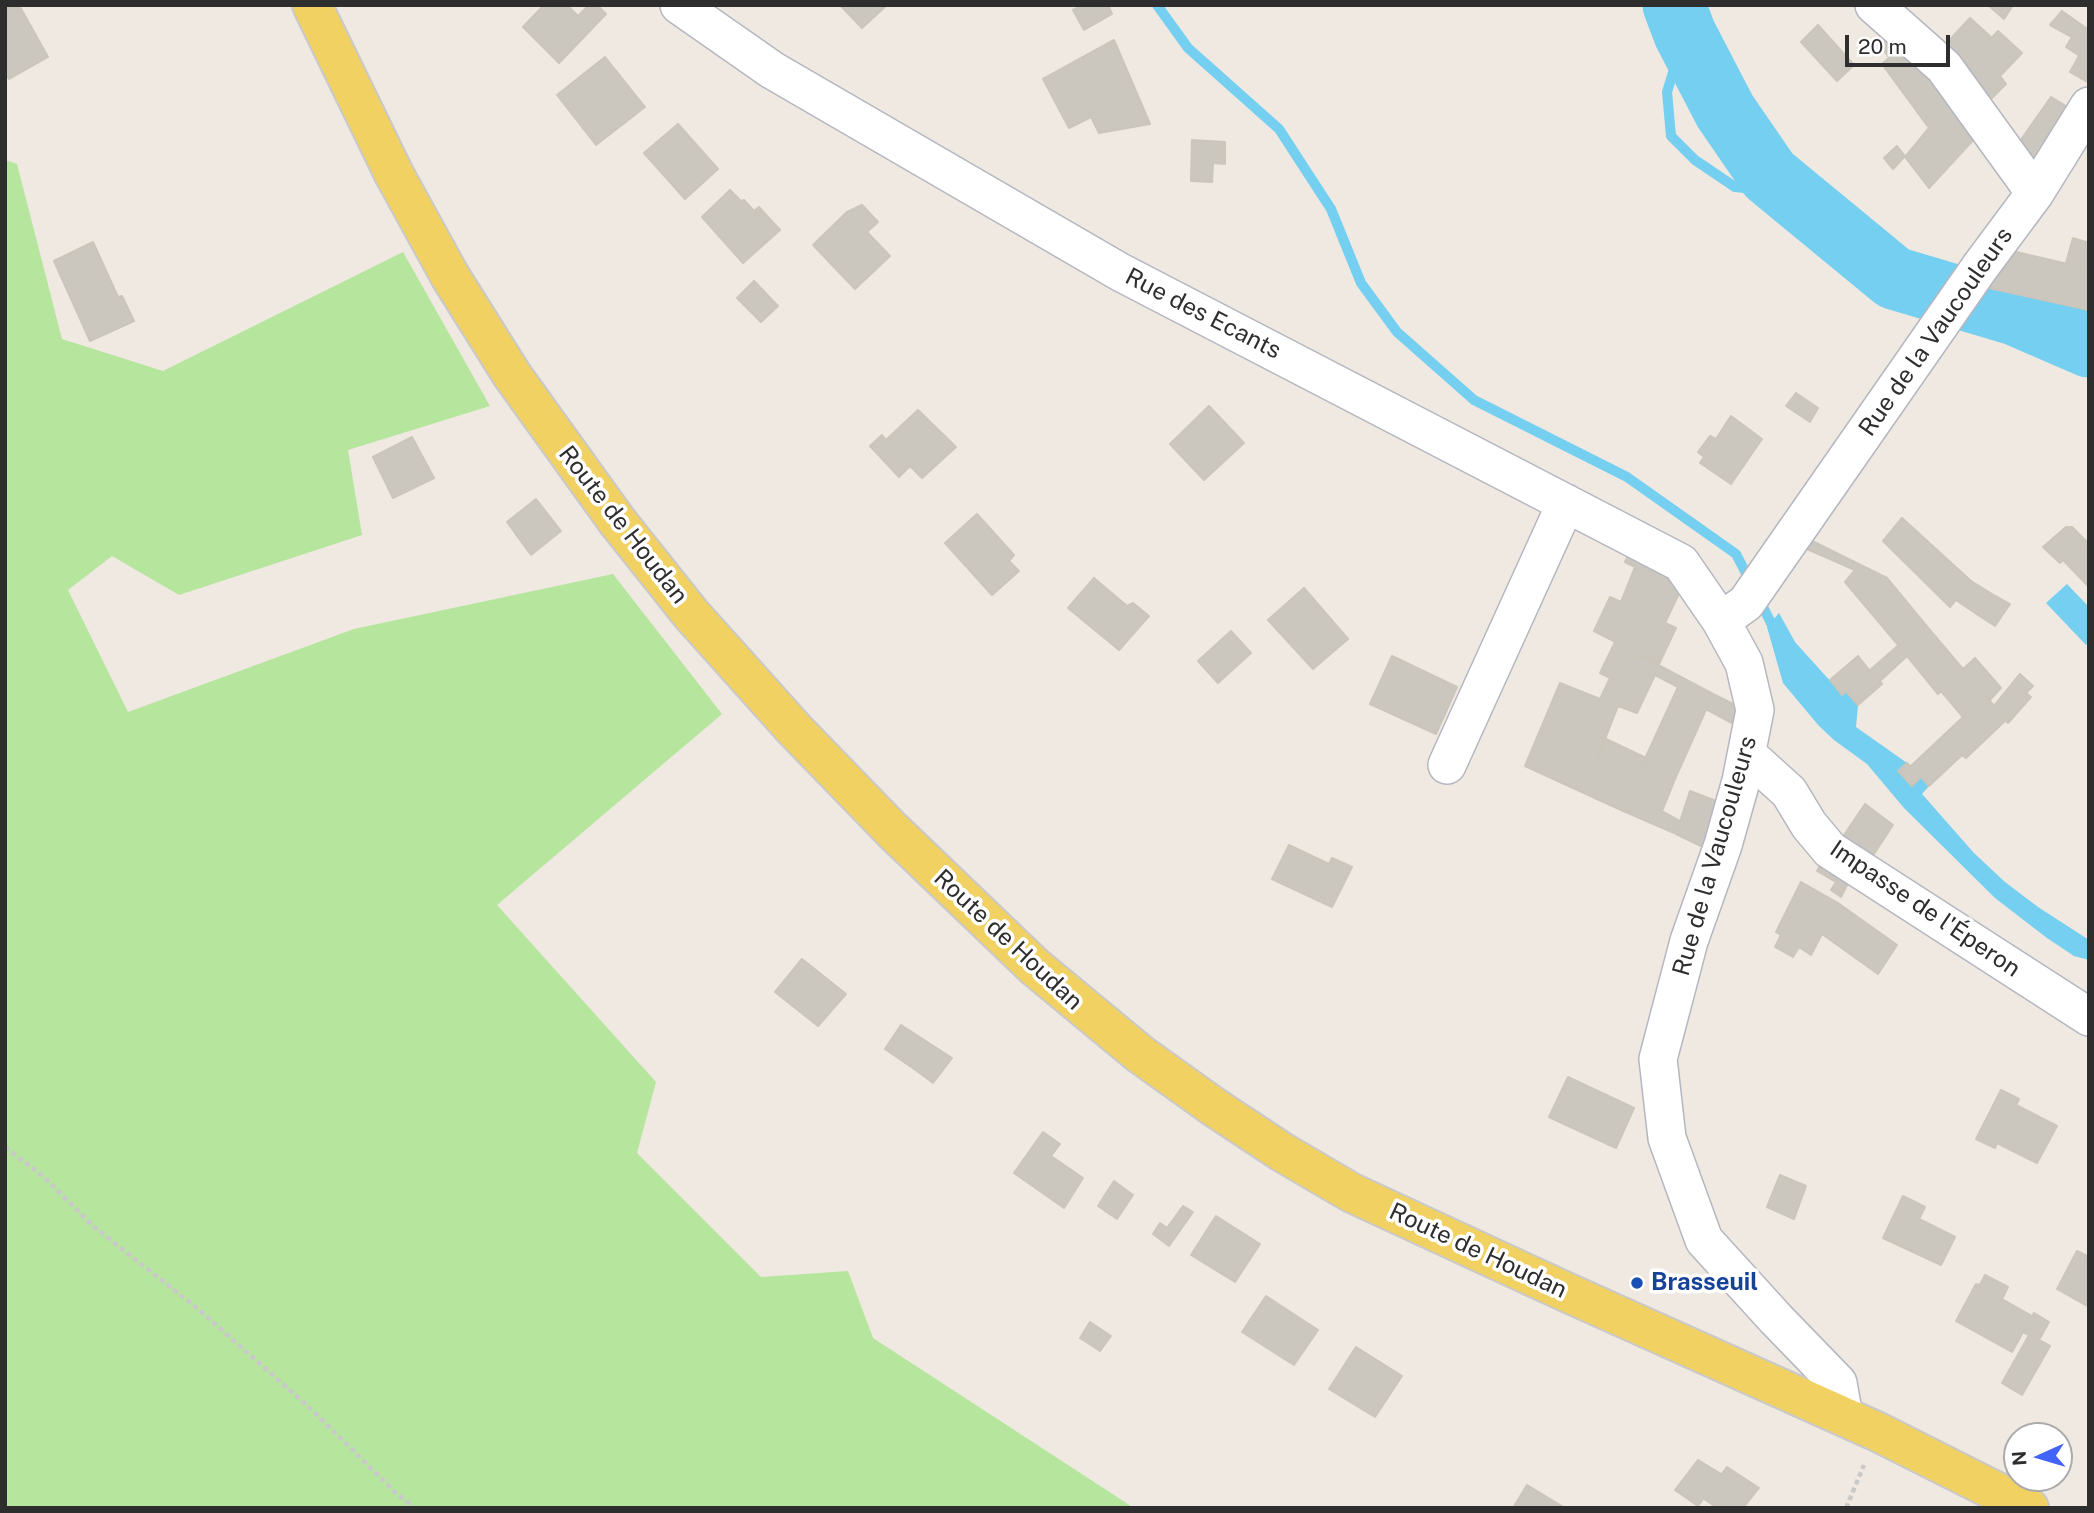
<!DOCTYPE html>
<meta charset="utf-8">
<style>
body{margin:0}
#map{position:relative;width:2094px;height:1513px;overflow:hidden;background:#efe9e1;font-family:"Public Sans",sans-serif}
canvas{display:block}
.frame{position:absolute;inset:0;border:7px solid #2e2e2e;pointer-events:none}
.north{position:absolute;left:2003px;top:1422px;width:70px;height:70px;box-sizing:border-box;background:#fff;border:2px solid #ababab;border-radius:50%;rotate:266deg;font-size:19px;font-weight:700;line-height:28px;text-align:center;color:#2e2e2e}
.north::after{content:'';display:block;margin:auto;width:24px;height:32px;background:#4264fb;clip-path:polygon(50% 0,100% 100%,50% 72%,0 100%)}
.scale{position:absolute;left:1845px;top:35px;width:105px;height:32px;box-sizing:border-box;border:4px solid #2e2e2e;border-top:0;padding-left:9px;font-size:21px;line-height:24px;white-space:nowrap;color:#2e2e2e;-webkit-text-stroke:5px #fff;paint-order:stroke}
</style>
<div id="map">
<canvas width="2094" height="1513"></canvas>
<div class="frame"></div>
<div class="north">N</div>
<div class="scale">20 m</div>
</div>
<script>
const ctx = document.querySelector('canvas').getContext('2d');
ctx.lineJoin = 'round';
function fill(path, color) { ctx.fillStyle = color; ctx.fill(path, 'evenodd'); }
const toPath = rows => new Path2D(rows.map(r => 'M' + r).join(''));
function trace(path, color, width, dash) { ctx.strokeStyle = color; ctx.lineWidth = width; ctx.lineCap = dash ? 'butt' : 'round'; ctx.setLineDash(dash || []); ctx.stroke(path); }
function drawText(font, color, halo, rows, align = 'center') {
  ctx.font = font + ' "Public Sans",sans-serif'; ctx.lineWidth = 7; ctx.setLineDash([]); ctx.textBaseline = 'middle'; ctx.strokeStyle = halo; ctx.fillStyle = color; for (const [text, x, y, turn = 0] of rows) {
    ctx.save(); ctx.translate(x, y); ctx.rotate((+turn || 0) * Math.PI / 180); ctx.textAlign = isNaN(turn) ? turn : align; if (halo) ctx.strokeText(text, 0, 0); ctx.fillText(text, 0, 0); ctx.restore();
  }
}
fill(toPath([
 [5,160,17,164,62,339,163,371,403,252,490,406,348,450,362,535,179,595,112,556,68,590,128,712,354,629,613,574,722,714,497,905,656,1082,637,1153,761,1277,848,1271,873,1338,1134,1508,5,1508]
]), '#b6e59e');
fill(toPath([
 [2067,584,2089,607,2089,642,2086,645,2046,603],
 [1779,613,1795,642,1842,694,1846,691,1858,705,1856,727,1907,763,1899,771,1911,786,1921,777,1929,786,1922,794,1974,853,2005,882,2038,907,2089,940,2089,960,2074,956,2047,938,1995,898,1904,808,1867,764,1834,740,1819,726,1783,683,1767,627]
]), '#75cff0');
trace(toPath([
 [1157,5,1188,48,1279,129,1331,209,1361,283,1397,332,1474,400,1627,477,1736,554,1751,583],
 [1685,34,1667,92,1671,136,1695,160,1735,187,1792,193],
 [1758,597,1776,633]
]), '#75cff0', 10);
trace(toPath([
 [1674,5,1685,34,1725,111,1769,175,1894,278,2015,314,2089,346]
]), '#75cff0', 63);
const building = toPath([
 [12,5,19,5,48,57,9,79,5,73,5,10,12,5],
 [544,5,567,5,578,16,589,5,597,5,606,14,559,63,523,27,544,5],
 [840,5,887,5,862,28,840,5],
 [1083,5,1108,5,1112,14,1084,30,1073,10,1083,5],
 [1988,5,2013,5,2004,19,1988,5],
 [2062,11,2089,30,2089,62,2066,47,2072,37,2050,25,2062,11],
 [1970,18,1992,38,1963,69,1943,47,1970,18],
 [1818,25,1854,65,1837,81,1801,42,1818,25],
 [1901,31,1976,137,1929,188,1905,157,1929,128,1882,64,1889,58,1881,45,1901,31],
 [1998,31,2022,53,2000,76,2006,84,1987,103,1963,69,1998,31],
 [1114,40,1150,124,1099,133,1091,117,1069,128,1043,79,1114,40],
 [2079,56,2089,62,2089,83,2070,72,2079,56],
 [605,57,645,107,596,145,557,95,605,57],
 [2051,97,2074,111,2038,162,2020,141,2051,97],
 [678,124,718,169,685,199,644,153,678,124],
 [1192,140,1225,142,1225,164,1213,163,1212,182,1191,181,1192,140],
 [1897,146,1905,156,1893,169,1884,158,1897,146],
 [730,190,741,201,744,200,762,220,767,216,780,230,743,263,702,217,730,190],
 [862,205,878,222,867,232,890,256,855,289,813,245,847,212,862,205],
 [759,207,767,216,762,220,754,211,759,207],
 [2073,238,2089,243,2089,269,2066,263,2073,238],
 [93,242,118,297,122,296,134,321,90,341,54,261,93,242],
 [2012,251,2089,269,2089,310,1989,288,2012,251],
 [754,281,778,306,761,322,737,298,754,281],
 [1796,393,1818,408,1810,422,1786,406,1796,393],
 [1209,406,1244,443,1204,480,1170,444,1209,406],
 [918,410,956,447,922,478,910,466,899,477,870,446,882,435,886,440,918,410],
 [1731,416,1762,439,1731,484,1700,463,1704,457,1698,452,1710,436,1716,439,1731,416],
 [412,437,434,478,393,498,373,457,412,437],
 [536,499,561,531,531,555,507,522,536,499],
 [977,514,1014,555,1009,561,1019,571,992,595,945,543,977,514],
 [1902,518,1971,581,1950,607,1883,541,1902,518],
 [2066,527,2072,527,2085,540,2060,563,2043,547,2066,527],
 [2085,540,2089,544,2089,587,2063,560,2085,540],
 [1812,541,1887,578,1924,623,1899,646,1845,582,1855,570,1807,549,1812,541],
 [1632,547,1684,583,1665,623,1676,628,1659,664,1594,631,1610,597,1621,602,1635,567,1625,562,1632,547],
 [1094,578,1127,606,1133,603,1149,616,1119,650,1068,608,1094,578],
 [1971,581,1992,594,1978,615,1956,600,1971,581],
 [1304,588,1348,639,1313,669,1268,620,1304,588],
 [1992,594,2010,604,1995,626,1978,615,1992,594],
 [1924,623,2006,720,1966,758,1962,755,1929,786,1911,766,1963,717,1941,691,1938,694,1907,656,1880,681,1882,684,1858,705,1846,691,1924,623],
 [1231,631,1251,653,1218,683,1198,661,1231,631],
 [1615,642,1713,694,1675,779,1643,763,1678,687,1655,675,1637,713,1618,706,1598,757,1637,777,1621,810,1525,766,1560,683,1600,699,1610,678,1600,673,1615,642],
 [1392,656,1457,687,1436,734,1370,704,1392,656],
 [1858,656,1870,671,1842,695,1830,680,1858,656],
 [1975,658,2001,688,1989,701,1962,670,1975,658],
 [2020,674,2033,686,2026,693,2031,697,2008,723,1994,706,2020,674],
 [1713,694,1743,709,1741,728,1706,709,1713,694],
 [1604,738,1646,758,1637,777,1598,757,1604,738],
 [1643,763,1675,779,1662,811,1680,821,1674,833,1621,810,1643,763],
 [1907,763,1921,777,1912,786,1898,771,1907,763],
 [1690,791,1716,801,1703,847,1676,834,1690,791],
 [1865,804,1893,825,1868,863,1838,844,1865,804],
 [1289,845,1329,864,1332,858,1352,867,1332,907,1272,879,1289,845],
 [1825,857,1852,875,1841,897,1831,890,1836,882,1817,871,1825,857],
 [1801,882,1838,903,1811,955,1776,932,1801,882],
 [1838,903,1897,945,1878,974,1822,934,1838,903],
 [1781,935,1799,947,1793,957,1775,947,1781,935],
 [802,959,846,994,818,1026,775,992,802,959],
 [901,1025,935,1047,917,1071,885,1049,901,1025],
 [935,1047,952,1058,933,1083,917,1071,935,1047],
 [1568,1077,1634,1108,1616,1148,1549,1117,1568,1077],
 [2001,1090,2019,1099,2016,1105,2057,1126,2037,1163,1997,1143,1995,1148,1976,1139,2001,1090],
 [1043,1132,1060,1144,1051,1156,1083,1178,1064,1208,1014,1173,1043,1132],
 [1780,1175,1806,1186,1794,1219,1767,1207,1780,1175],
 [1114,1181,1133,1195,1117,1219,1098,1206,1114,1181],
 [1903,1196,1925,1207,1919,1219,1955,1237,1941,1265,1883,1238,1903,1196],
 [1183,1206,1193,1212,1169,1246,1153,1234,1160,1223,1167,1228,1183,1206],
 [1216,1216,1260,1244,1235,1282,1191,1255,1216,1216],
 [2077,1251,2089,1257,2089,1307,2057,1289,2077,1251],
 [1985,1275,2008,1287,2002,1299,2032,1316,2012,1352,1956,1321,1976,1284,1980,1285,1985,1275],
 [1266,1296,1318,1330,1294,1365,1242,1332,1266,1296],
 [2034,1313,2049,1322,2039,1340,2050,1346,2022,1395,2002,1383,2029,1335,2023,1332,2034,1313],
 [1090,1322,1111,1336,1100,1351,1080,1338,1090,1322],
 [1356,1347,1402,1376,1375,1417,1329,1389,1356,1347],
 [1698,1460,1721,1474,1698,1506,1675,1490,1698,1460],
 [1727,1467,1759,1488,1743,1508,1717,1508,1703,1498,1727,1467],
 [1527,1485,1565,1508,1513,1508,1527,1485]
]);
fill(building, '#cbc7bf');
trace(building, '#cbc5ba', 2);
const minor = toPath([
 [679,5,772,70,1120,272,1681,563,1721,621],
 [1874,5,1944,67,2035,193],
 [1748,755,1789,792,1809,825,1830,850,2089,1017],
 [1447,765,1566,503],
 [1844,1417,1838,1383,1776,1319,1704,1240,1667,1138,1658,1059,1689,941,1723,845,1741,781,1755,710,1744,663,1721,621,1746,603,1980,267,2035,193,2089,106]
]);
const major = toPath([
 [312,5,394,174,450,276,512,375,617,521,691,614,795,730,892,830,1035,967,1140,1054,1214,1107,1282,1152,1352,1193,1566,1292,1878,1432,2029,1508]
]);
trace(minor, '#b4b7c1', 40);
trace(major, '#c9c9c9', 42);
trace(toPath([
 [5,1147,44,1177,93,1226,198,1309,311,1409,397,1494,415,1508],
 [1846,1508,1864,1465]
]), '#c9c9c9', 4.5, [5, 3.5]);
trace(minor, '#fff', 37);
trace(major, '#f2d163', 38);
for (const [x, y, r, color] of [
 [1637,1283,7,"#1a4fb4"]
]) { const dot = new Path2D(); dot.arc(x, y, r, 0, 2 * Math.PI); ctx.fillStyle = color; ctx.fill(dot); trace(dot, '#fff', 2.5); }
drawText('24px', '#2e2e2e', '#fff', [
 ["Rue des Ecants",1203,314,27],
 ["Rue de la Vaucouleurs",1936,332,-55],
 ["Route de Houdan",623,525,52],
 ["Rue de la Vaucouleurs",1715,856,-74],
 ["Impasse de l'Éperon",1925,909,34],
 ["Route de Houdan",1008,940,43],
 ["Route de Houdan",1478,1251,25]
]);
drawText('bold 24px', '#164399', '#fff', [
 ["Brasseuil",1651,1283]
], 'left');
</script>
